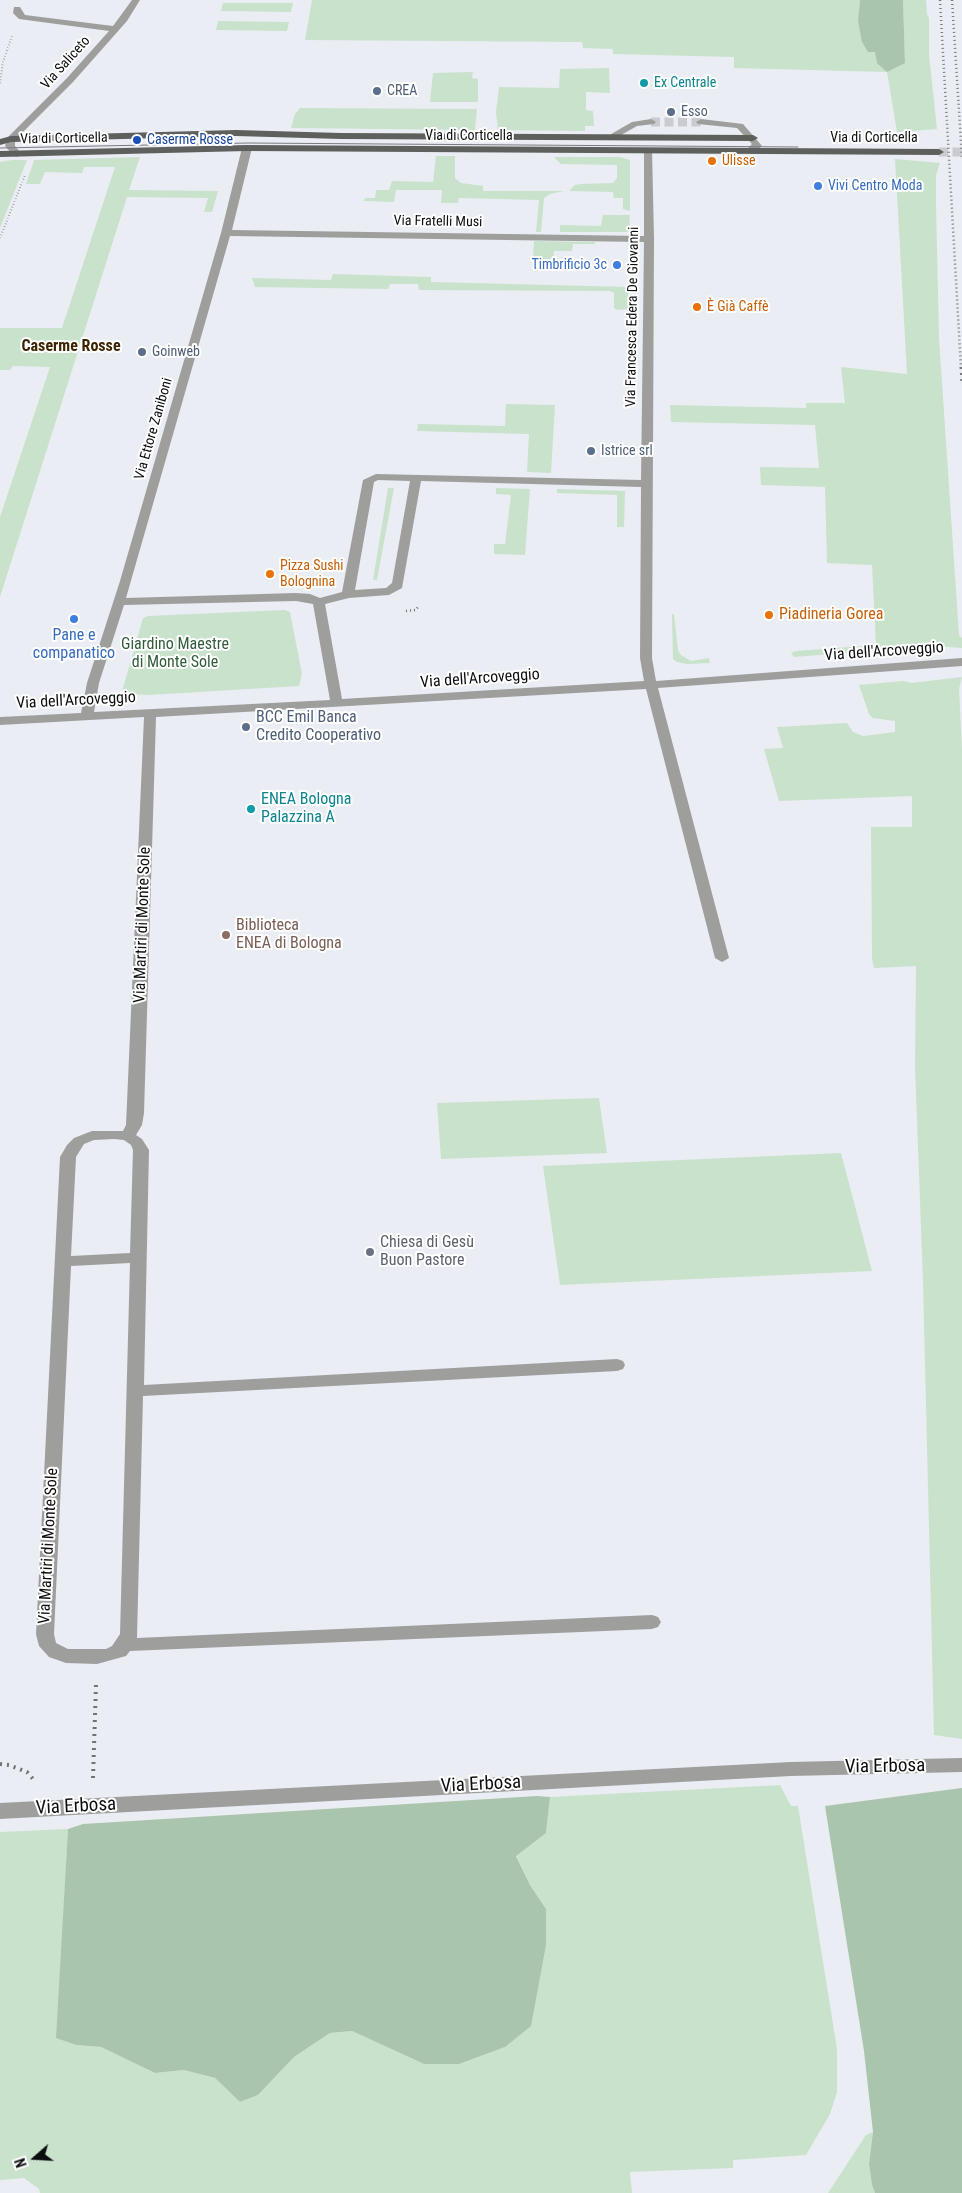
<!DOCTYPE html>
<meta charset="utf-8">
<style>
body{margin:0}
#map{position:relative;width:962px;height:2193px;overflow:hidden;background:#eaedf3;font-family:"Roboto Condensed",sans-serif}
canvas{display:block}
.north{position:absolute;left:10px;top:2133px;width:50px;height:50px;-webkit-text-stroke:4px #fff;paint-order:stroke;rotate:251deg;font-size:14px;font-weight:700;line-height:20px;text-align:center;color:#0c0d0f}
.north::after{content:'';display:block;margin:auto;width:18px;height:22px;background:#0c0d0f;clip-path:polygon(50% 0,100% 100%,50% 72%,0 100%)}
</style>
<div id="map">
<canvas width="962" height="2193"></canvas>
<div class="north">N</div>
</div>
<script>
const ctx = document.querySelector('canvas').getContext('2d');
ctx.lineJoin = 'round';
function fill(path, color) { ctx.fillStyle = color; ctx.fill(path, 'evenodd'); }
const toPath = rows => new Path2D(rows.map(r => 'M' + r).join(''));
function trace(path, color, width, dash) { ctx.strokeStyle = color; ctx.lineWidth = width; ctx.lineCap = dash ? 'butt' : 'round'; ctx.setLineDash(dash || []); ctx.stroke(path); }
function drawText(font, color, halo, rows, align = 'center') {
  ctx.font = font + ' "Roboto Condensed",sans-serif'; ctx.lineWidth = 4; ctx.setLineDash([]); ctx.textBaseline = 'middle'; ctx.strokeStyle = halo; ctx.fillStyle = color; for (const [text, x, y, turn = 0] of rows) {
    ctx.save(); ctx.translate(x, y); ctx.rotate((+turn || 0) * Math.PI / 180); ctx.textAlign = isNaN(turn) ? turn : align; if (halo) ctx.strokeText(text, 0, 0); ctx.fillText(text, 0, 0); ctx.restore();
  }
}
fill(toPath([
 [312,0,860,0,858,21,875,52,905,63,903,0,926,0,927,14,929,18,929,54,937,129,897,132,887,72,734,68,734,57,613,54,613,49,583,48,582,42,305,40],
 [223,3,293,3,291,12,221,11],
 [218,21,289,22,287,31,216,30],
 [609,68,610,93,586,92,586,110,593,111,594,126,585,126,585,131,498,130,496,112,499,87,559,88,560,69],
 [473,72,472,78,478,79,478,102,430,102,433,73],
 [300,108,477,109,475,130,291,128,295,114],
 [436,156,455,156,455,178,461,183,483,186,483,191,564,191,550,194,544,198,541,232,536,232,539,200,459,198,458,203,441,203,442,190,396,190,394,202,364,201,365,198,375,198,376,190,389,190,392,181,433,182],
 [140,157,129,190,218,191,212,212,204,212,208,198,127,197,0,597,0,517,50,367,13,366,10,370,0,370,0,328,62,328,115,167,84,167,82,173,45,172,40,184,26,184,34,160],
 [554,157,620,157,630,160,630,211,623,209,623,198,614,198,613,192,569,191,575,185,581,184,613,183,617,178,617,165,561,164],
 [895,159,940,163,936,175,936,204,939,338,959,635,962,638,962,648,934,646,794,657,791,653,796,651,876,645,872,565,827,563,825,487,761,485,760,467,819,468,815,425,671,422,670,405,806,408,806,403,845,403,841,367,907,374],
 [12,160,27,160,0,228,0,162],
 [603,215,630,215,629,232,560,232,560,225,601,226],
 [534,241,595,242,595,244,573,244,572,251,554,251,553,261,533,260],
 [333,274,431,277,431,282,628,287,628,309,617,310,614,308,614,293,610,291,419,290,418,284,390,284,388,289,255,287,252,278,331,280],
 [506,404,555,405,551,473,527,472,529,434,417,431,418,424,505,426],
 [388,488,394,488,377,580,373,580],
 [496,488,530,489,525,555,494,554,494,544,505,544,511,495,496,494],
 [557,489,625,491,624,527,617,527,617,495,557,493],
 [285,610,290,612,302,674,299,686,149,695,128,694,124,692,123,688,143,618,148,616],
 [672,614,674,614,678,651,681,655,691,661,709,658,710,663,687,664,677,662,673,659],
 [962,677,959,689,962,750,962,1739,934,1735,923,1281,915,1066,916,966,874,968,872,959,871,827,912,827,912,796,779,801,764,749,783,748,777,727,847,723,853,732,863,736,895,732,895,721,873,718,869,714,859,685,904,681,911,683],
 [599,1098,607,1153,441,1159,437,1103],
 [841,1153,872,1271,560,1285,543,1166],
 [780,1785,791,1806,798,1806,837,2049,837,2092,830,2114,806,2155,733,2160,733,2168,630,2172,632,2193,40,2193,39,2189,24,2178,0,2180,0,1832,68,1829,57,2038,76,2045,101,2047,155,2073,184,2070,215,2078,240,2102,258,2095,294,2057,330,2033,352,2031,424,2064,459,2064,505,2047,546,1909,530,1885,516,1855,546,1833,550,1797],
 [873,2132,869,2164,872,2185,875,2193,828,2193,866,2135]
]), '#c9e2cc');
fill(toPath([
 [860,0,903,0,905,63,887,72,877,63,875,52,868,52,862,42,858,21],
 [962,1788,962,2193,875,2193,872,2185,869,2164,873,2132,864,2051,825,1806],
 [537,1796,550,1797,546,1833,516,1856,530,1885,546,1909,546,1945,531,2026,505,2047,459,2064,424,2064,352,2031,330,2033,294,2057,258,2095,240,2102,215,2078,184,2070,155,2073,101,2047,76,2045,56,2038,68,1829,83,1824]
]), '#aac5ad');
trace(toPath([
 [651,122,701,122]
]), '#c9cbd1', 9, [9, 4.5]);
trace(toPath([
 [939,152,962,152]
]), '#c9cbd1', 9, [9, 4.5]);
trace(toPath([
 [0,83,3,62,12,36],
 [0,238,25,175]
]), '#707276', 2, [0.5, 2.5]);
trace(toPath([
 [406,611,416,610,418,607]
]), '#707276', 2.5, [1, 3]);
trace(toPath([
 [0,1764,9,1765,27,1772,34,1780],
 [93,1778,96,1684]
]), '#707276', 4, [2, 5]);
fill(toPath([
 [132,0,140,0,127,21,73,82,15,140,15,146,22,154,17,157,14,156,5,146,8,137,67,78,109,31,19,19,13,13,14,7,20,7,25,15,113,26,132,0],
 [651,119,656,122,654,124,637,126,614,139,608,139,606,137,632,122,651,119],
 [701,119,743,124,762,146,753,153,747,153,745,151,752,144,737,128,698,124,696,122,701,119],
 [247,145,252,148,232,230,644,236,644,151,649,148,652,149,654,239,652,658,656,681,962,658,962,666,658,688,729,958,722,962,715,958,646,689,156,717,144,1113,142,1125,136,1135,142,1139,149,1150,144,1385,617,1359,623,1361,625,1365,623,1369,617,1371,143,1396,137,1638,652,1615,658,1617,661,1622,658,1627,652,1629,130,1651,126,1656,97,1664,66,1663,49,1657,39,1646,36,1634,60,1157,67,1145,74,1138,92,1131,123,1131,126,1125,144,717,0,725,0,717,81,713,87,683,120,581,221,233,242,148,247,145],
 [230,236,644,242,641,480,376,474,363,480,342,592,320,598,310,594,296,593,126,598,230,236],
 [378,480,410,481,392,583,386,588,355,590,374,482,378,480],
 [421,481,641,487,640,658,644,681,342,699,325,604,349,598,389,595,402,588,421,481],
 [296,601,313,604,330,700,94,712,99,683,124,605,296,601],
 [114,1139,124,1140,131,1145,133,1150,130,1253,71,1256,76,1157,84,1144,94,1140,114,1139],
 [130,1263,120,1634,112,1646,106,1649,68,1649,56,1643,54,1634,71,1266,130,1263],
 [962,1758,962,1772,791,1776,0,1819,0,1803,791,1762,962,1758]
]), '#9e9f9d');
fill(toPath([
 [236,130,341,133,753,135,758,138,753,141,341,139,236,136,11,142,0,145,0,139,11,136,236,130],
 [247,145,939,149,944,152,939,155,247,151,0,157,0,151,247,145]
]), '#5d605c');
trace(toPath([
 [0,148,248,143,798,147]
]), '#787a7e', 1);
trace(toPath([
 [940,0,961,368],
 [952,0,962,158]
]), '#787a7e', 2.5, [1, 3]);
trace(toPath([
 [961,367,962,383]
]), '#787a7e', 3, [2, 4]);
for (const [x, y, r, color] of [
 [644,83,5,"#0f9aa8"],
 [377,91,5,"#5c6f8a"],
 [671,112,5,"#5c6f8a"],
 [137,140,5,"#1a4fb4"],
 [712,161,5,"#e8710a"],
 [818,186,5,"#3f7fe0"],
 [617,265,5,"#3f7fe0"],
 [697,307,5,"#e8710a"],
 [142,352,5,"#5c6f8a"],
 [591,451,5,"#5c6f8a"],
 [270,574,5,"#e8710a"],
 [769,615,5,"#e8710a"],
 [74,619,5,"#3f7fe0"],
 [246,727,5,"#5c6f8a"],
 [251,809,5,"#0f9aa8"],
 [226,935,5,"#8d6e63"],
 [370,1252,5,"#6b7280"]
]) { const dot = new Path2D(); dot.arc(x, y, r, 0, 2 * Math.PI); ctx.fillStyle = color; ctx.fill(dot); trace(dot, '#fff', 2); }
drawText('14px', '#0c0d0f', '#fff', [
 ["Via Saliceto",66,63,-48],
 ["Via di Corticella",469,136],
 ["Via di Corticella",874,138],
 ["Via di Corticella",64,139,-1],
 ["Via Fratelli Musi",438,222,1],
 ["Via Francesca Edera De Giovanni",633,317,-89],
 ["Via Ettore Zaniboni",154,429,-74]
]);
drawText('14px', '#0d838f', '#fff', [
 ["Ex Centrale",654,83]
], 'left');
drawText('14px', '#4e5e75', '#fff', [
 ["CREA",387,91],
 ["Esso",681,112],
 ["Goinweb",152,352],
 ["Istrice srl",601,451]
], 'left');
drawText('14px', '#164399', '#fff', [
 ["Caserme Rosse",147,140]
], 'left');
drawText('14px', '#c56008', '#fff', [
 ["Ulisse",722,161],
 ["È Già Caffè",707,307],
 ["Pizza Sushi",280,566],
 ["Bolognina",280,582]
], 'left');
drawText('14px', '#366cbe', '#fff', [
 ["Vivi Centro Moda",828,186],
 ["Timbrificio 3c",607,265,"right"]
], 'left');
drawText('bold 16px', '#3d2401', '#fff', [
 ["Caserme Rosse",71,347]
]);
drawText('16px', '#c56008', '#fff', [
 ["Piadineria Gorea",779,615]
], 'left');
drawText('16px', '#366cbe', '#fff', [
 ["Pane e",74,636],
 ["companatico",74,654]
]);
drawText('16px', '#315c3a', '#fff', [
 ["Giardino Maestre",175,645],
 ["di Monte Sole",175,663]
]);
drawText('16px', '#0c0d0f', '#fff', [
 ["Via dell'Arcoveggio",884,652,-4],
 ["Via dell'Arcoveggio",480,679,-4],
 ["Via dell'Arcoveggio",76,701,-3],
 ["Via Martiri di Monte Sole",143,925,-88],
 ["Via Martiri di Monte Sole",49,1546,-87]
]);
drawText('16px', '#4e5e75', '#fff', [
 ["BCC Emil Banca",256,718],
 ["Credito Cooperativo",256,736]
], 'left');
drawText('16px', '#0d838f', '#fff', [
 ["ENEA Bologna",261,800],
 ["Palazzina A",261,818]
], 'left');
drawText('16px', '#785e54', '#fff', [
 ["Biblioteca",236,926],
 ["ENEA di Bologna",236,944]
], 'left');
drawText('16px', '#5b616d', '#fff', [
 ["Chiesa di Gesù",380,1243],
 ["Buon Pastore",380,1261]
], 'left');
drawText('19px', '#0c0d0f', '#fff', [
 ["Via Erbosa",885,1767,-1],
 ["Via Erbosa",481,1785,-3],
 ["Via Erbosa",76,1807,-3]
]);
</script>
